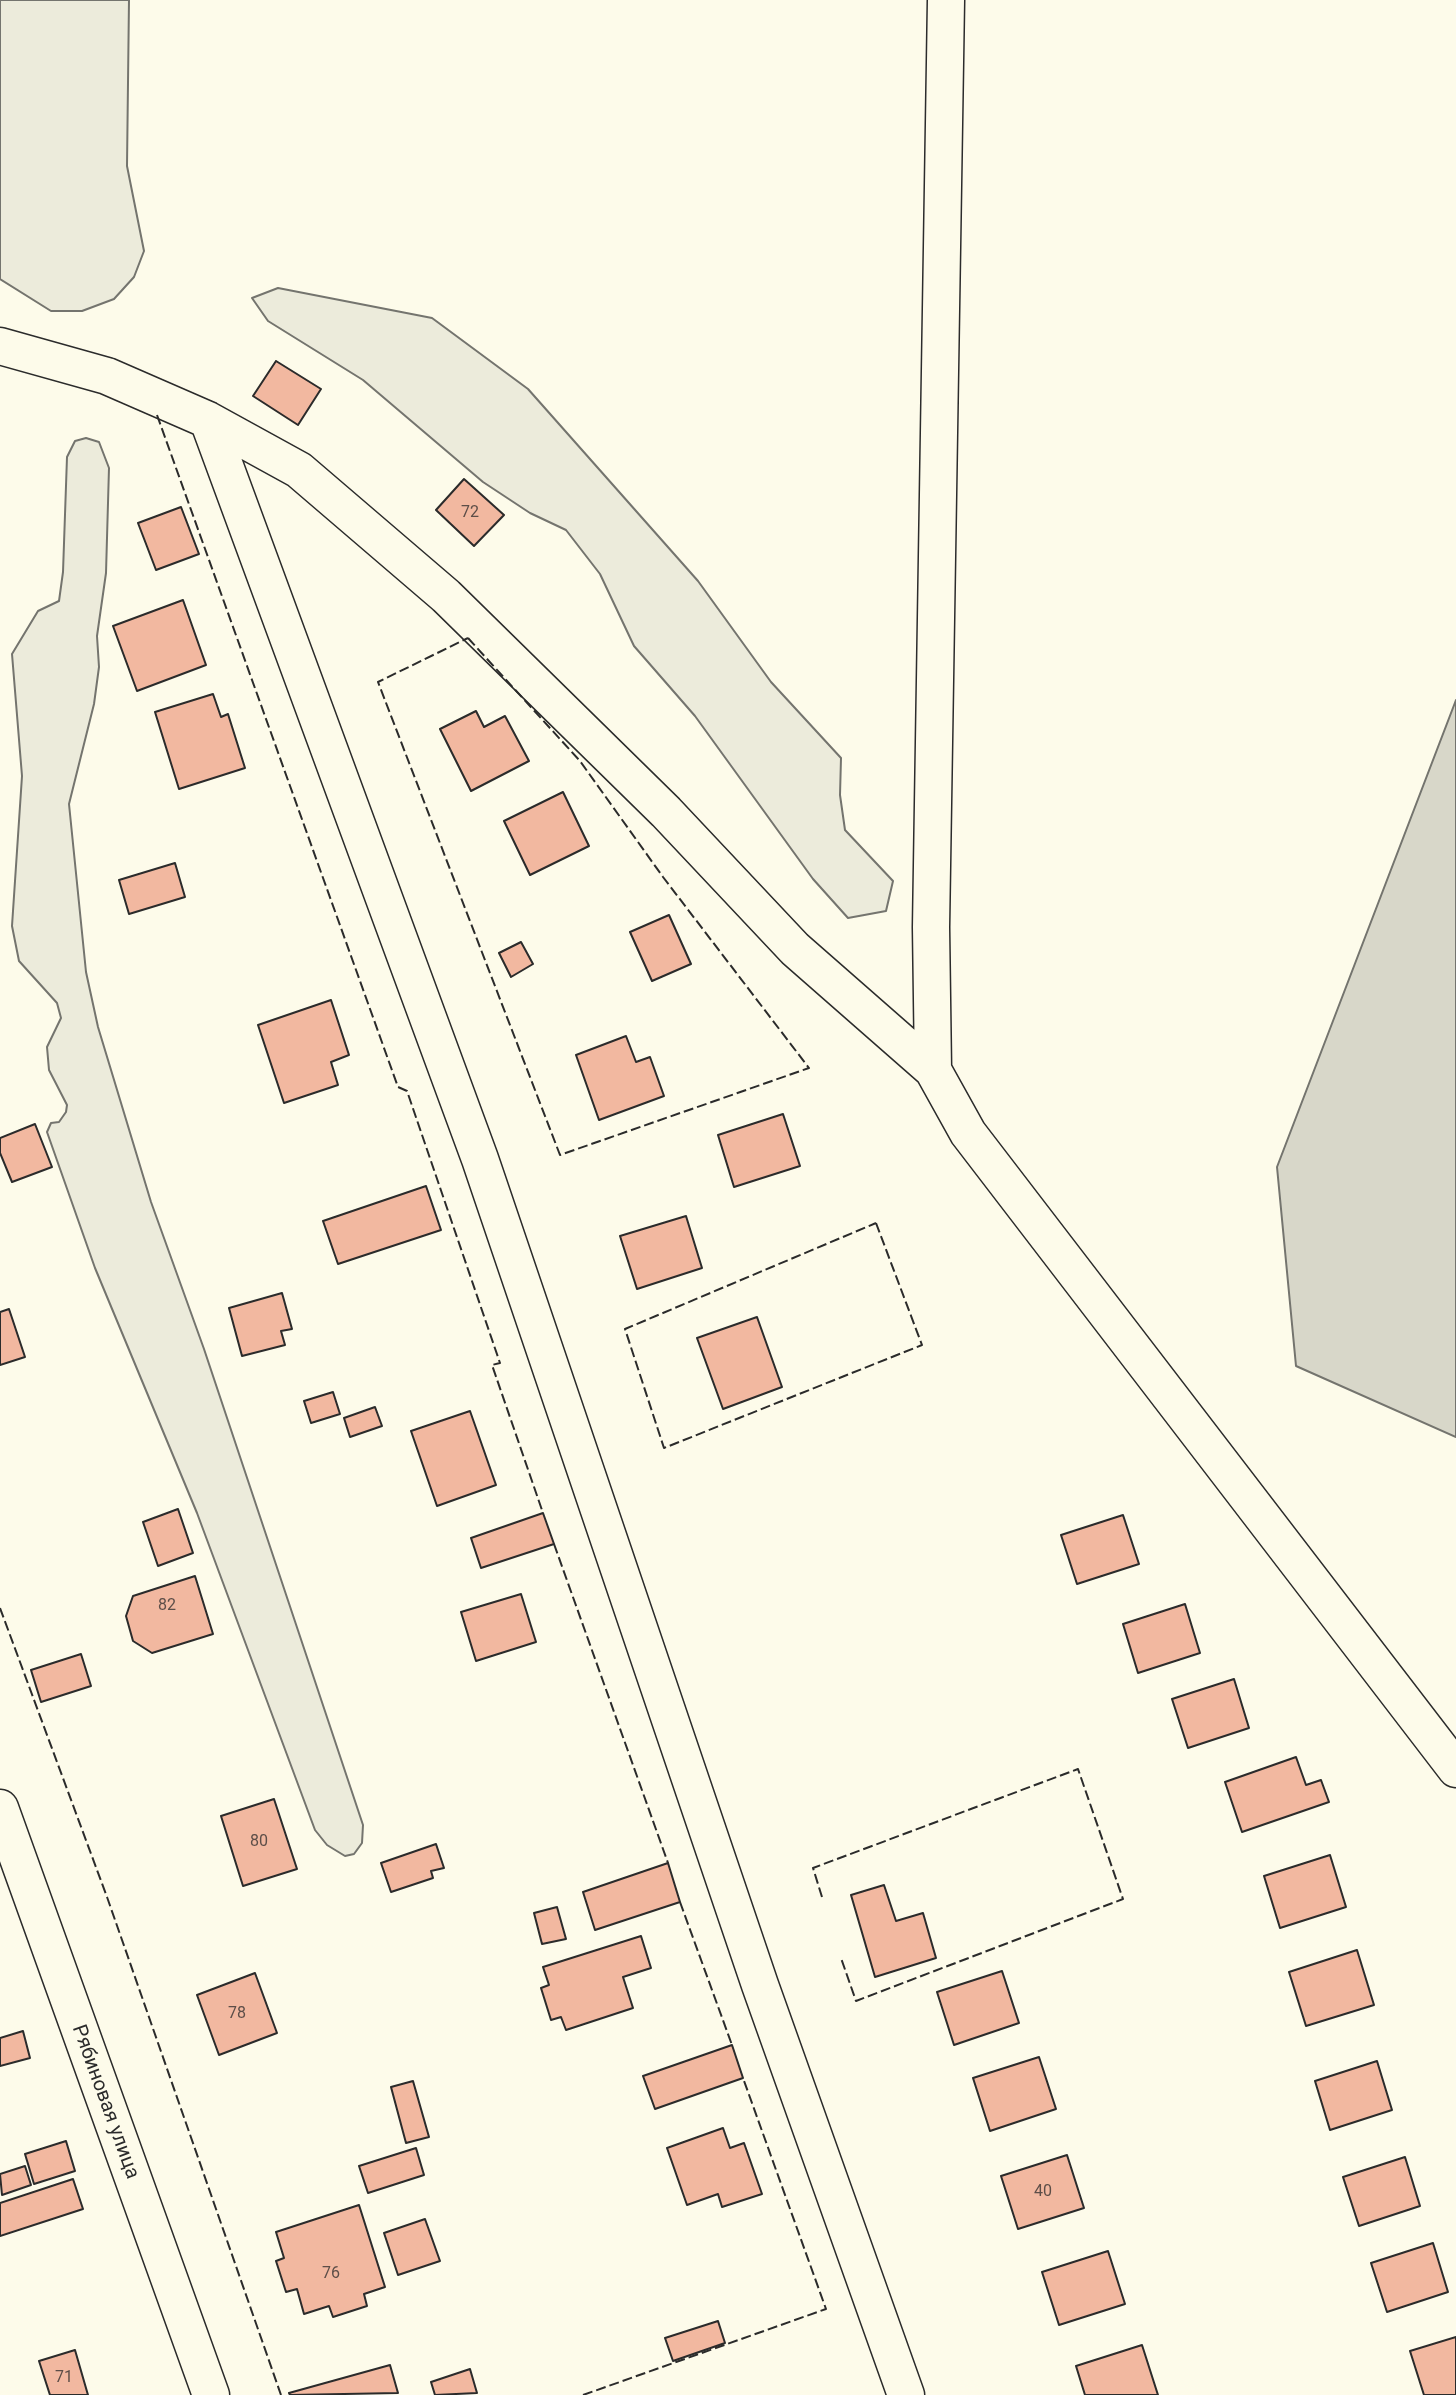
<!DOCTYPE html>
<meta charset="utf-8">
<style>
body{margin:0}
canvas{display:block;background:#fdfbea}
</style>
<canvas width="1456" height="2395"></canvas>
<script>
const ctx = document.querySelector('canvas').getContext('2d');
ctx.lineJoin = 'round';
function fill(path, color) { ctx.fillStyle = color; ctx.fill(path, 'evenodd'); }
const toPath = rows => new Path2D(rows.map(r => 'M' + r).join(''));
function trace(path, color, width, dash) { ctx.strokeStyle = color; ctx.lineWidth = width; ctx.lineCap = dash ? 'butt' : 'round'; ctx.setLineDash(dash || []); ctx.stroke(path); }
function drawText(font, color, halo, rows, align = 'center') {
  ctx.font = font + ' Roboto,sans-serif'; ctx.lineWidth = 6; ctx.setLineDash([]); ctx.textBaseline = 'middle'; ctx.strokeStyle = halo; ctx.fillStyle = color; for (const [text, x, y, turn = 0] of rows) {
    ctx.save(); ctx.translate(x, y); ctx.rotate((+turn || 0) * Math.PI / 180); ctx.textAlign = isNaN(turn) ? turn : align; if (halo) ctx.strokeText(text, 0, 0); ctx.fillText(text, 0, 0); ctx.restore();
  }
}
const green = toPath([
 [0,0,129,0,127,166,144,251,134,277,114,299,82,311,51,311,0,279,0,0],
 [278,288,432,318,528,389,698,581,771,682,841,758,840,795,845,830,893,881,886,911,848,918,813,879,695,716,634,646,600,574,566,530,530,513,483,482,363,380,268,321,252,298,278,288],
 [86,438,99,442,109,468,106,573,97,636,99,667,94,704,69,804,86,972,98,1027,151,1202,204,1349,363,1825,362,1843,354,1854,345,1856,327,1845,315,1830,197,1513,95,1268,47,1132,51,1123,59,1122,66,1112,67,1105,49,1070,47,1047,61,1018,57,1003,19,961,12,926,22,776,12,654,38,611,59,601,63,572,67,457,75,441,86,438]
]);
fill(green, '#ecebdb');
trace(green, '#74746e', 2);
const water = toPath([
 [1456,700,1456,1437,1296,1366,1277,1167,1456,700]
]);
fill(water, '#d8d7c9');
trace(water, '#74746e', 2);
const building = toPath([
 [276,361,321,389,298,425,253,396,276,361],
 [464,479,504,515,474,546,436,510,464,479],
 [181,507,199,554,156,570,138,523,181,507],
 [183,600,206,665,137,691,113,626,183,600],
 [213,694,221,717,228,714,245,768,179,789,155,712,213,694],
 [476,711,484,727,505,716,529,761,471,791,440,729,476,711],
 [563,792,589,846,530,875,504,821,563,792],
 [175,863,185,897,129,914,119,880,175,863],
 [669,915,691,964,652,981,630,932,669,915],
 [521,942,533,964,511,977,499,953,521,942],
 [331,1000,349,1055,331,1062,338,1085,284,1103,258,1025,331,1000],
 [626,1036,636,1062,650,1057,664,1096,599,1120,576,1055,626,1036],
 [783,1114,800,1166,734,1187,718,1135,783,1114],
 [35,1124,52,1167,12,1182,0,1153,0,1138,35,1124],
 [426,1186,441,1230,338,1264,323,1221,426,1186],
 [686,1216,702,1268,637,1289,620,1236,686,1216],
 [282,1293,292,1329,281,1331,285,1345,242,1356,229,1308,282,1293],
 [9,1309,25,1357,0,1365,0,1312,9,1309],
 [757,1317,782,1387,723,1409,697,1338,757,1317],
 [333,1392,340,1414,311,1423,304,1401,333,1392],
 [375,1407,382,1426,350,1437,344,1418,375,1407],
 [470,1411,496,1485,437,1506,411,1431,470,1411],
 [178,1509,193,1553,158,1566,143,1522,178,1509],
 [543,1513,554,1544,481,1568,471,1538,543,1513],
 [1123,1515,1139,1564,1077,1584,1061,1535,1123,1515],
 [195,1576,213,1634,152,1653,133,1641,126,1616,133,1596,195,1576],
 [521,1594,536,1642,476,1661,461,1612,521,1594],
 [1185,1604,1200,1653,1138,1673,1123,1624,1185,1604],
 [81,1654,91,1686,41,1702,31,1670,81,1654],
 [1234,1679,1249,1728,1188,1748,1172,1699,1234,1679],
 [1296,1757,1306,1785,1321,1780,1329,1802,1242,1832,1225,1782,1296,1757],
 [274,1799,297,1869,243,1886,221,1816,274,1799],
 [436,1844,444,1868,431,1871,433,1878,391,1892,381,1863,436,1844],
 [1330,1855,1346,1907,1280,1928,1264,1876,1330,1855],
 [668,1863,680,1902,595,1930,583,1892,668,1863],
 [884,1885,896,1921,923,1913,936,1958,875,1977,851,1895,884,1885],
 [557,1907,566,1939,542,1944,534,1913,557,1907],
 [641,1936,651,1968,623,1977,633,2008,566,2030,561,2017,551,2020,541,1988,549,1985,543,1967,641,1936],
 [1357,1950,1374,2005,1306,2026,1289,1972,1357,1950],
 [1002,1971,1019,2023,954,2045,937,1992,1002,1971],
 [255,1973,277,2033,219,2055,197,1995,255,1973],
 [23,2031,30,2058,0,2066,0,2038,23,2031],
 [732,2045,743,2078,655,2109,643,2076,732,2045],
 [1039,2057,1056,2109,990,2131,973,2078,1039,2057],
 [1377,2061,1392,2110,1330,2130,1315,2081,1377,2061],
 [413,2081,429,2137,406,2143,391,2087,413,2081],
 [723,2128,730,2148,744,2143,762,2194,722,2207,718,2194,687,2205,667,2148,723,2128],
 [66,2141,75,2171,34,2184,25,2154,66,2141],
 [416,2148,424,2175,368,2193,359,2166,416,2148],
 [1067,2155,1084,2208,1018,2229,1001,2176,1067,2155],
 [1405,2157,1420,2206,1359,2226,1343,2177,1405,2157],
 [25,2166,31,2185,2,2195,0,2174,25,2166],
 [73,2179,83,2209,0,2236,0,2203,73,2179],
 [359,2205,385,2287,364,2294,367,2306,333,2317,329,2306,304,2314,297,2289,286,2292,276,2261,284,2258,276,2232,359,2205],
 [425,2219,440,2261,398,2275,384,2233,425,2219],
 [1433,2243,1448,2292,1387,2312,1371,2263,1433,2243],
 [1108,2251,1125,2304,1059,2325,1042,2272,1108,2251],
 [718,2321,725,2343,673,2361,665,2338,718,2321],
 [1456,2337,1456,2395,1424,2395,1410,2351,1456,2337],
 [1142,2345,1158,2395,1085,2395,1076,2366,1142,2345],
 [75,2350,88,2395,50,2395,39,2361,75,2350],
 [390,2365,398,2393,290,2395,289,2393,390,2365],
 [470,2369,477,2393,435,2395,431,2382,470,2369]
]);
fill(building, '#f2b8a0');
trace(building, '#2b2b2b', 2);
const minor = toPath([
 [946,0,931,927,933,1070,968,1133,1456,1769],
 [0,346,107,376,208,420,299,470,446,596,666,812,795,949,933,1070],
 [208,420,480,1159,760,1985,906,2395],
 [0,1808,211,2395]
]);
trace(minor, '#2b2b2b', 39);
trace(minor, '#fdfbea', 36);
trace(toPath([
 [157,415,398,1087,407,1091,500,1363,492,1365,543,1513],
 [468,638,580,761,663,877,809,1068,560,1155,378,682,468,638],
 [876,1223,922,1345,664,1448,625,1329,876,1223],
 [554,1544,668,1863],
 [0,1608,107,1897,281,2395],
 [822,1897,813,1868,1078,1769,1123,1899,856,2001,841,1958],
 [680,1902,732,2045],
 [583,2395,826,2309,743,2078]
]), '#2b2b2b', 2, [10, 4]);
drawText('16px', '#5d4e48', null, [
 ["72",470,513],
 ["82",167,1606],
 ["80",259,1842],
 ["78",237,2014],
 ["40",1043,2192],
 ["76",331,2274],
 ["71",64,2378]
]);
drawText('20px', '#2b2b2b', '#fdfbea', [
 ["Рябиновая улица",105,2102,70]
]);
</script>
